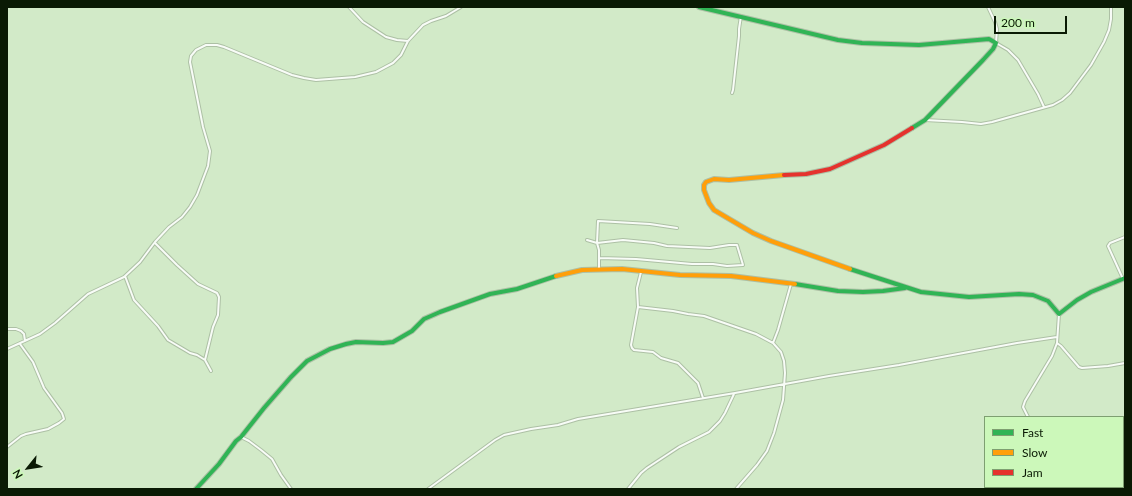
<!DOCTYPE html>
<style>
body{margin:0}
#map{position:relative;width:1132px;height:496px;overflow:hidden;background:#d2eac8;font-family:Lato,sans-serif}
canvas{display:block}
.frame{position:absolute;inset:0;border:8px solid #0a1a04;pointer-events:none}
.legend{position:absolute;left:984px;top:416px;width:140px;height:72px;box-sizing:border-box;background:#ccf8ba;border:1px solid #7e9f71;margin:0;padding:5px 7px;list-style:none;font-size:12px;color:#0a1a04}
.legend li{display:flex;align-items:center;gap:8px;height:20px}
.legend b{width:20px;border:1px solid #7e9f71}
.north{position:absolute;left:8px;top:448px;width:40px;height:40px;-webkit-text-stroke:3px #ccf8ba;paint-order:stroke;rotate:240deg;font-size:11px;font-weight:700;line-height:16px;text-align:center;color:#0a1a04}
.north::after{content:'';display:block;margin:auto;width:14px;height:18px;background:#0a1a04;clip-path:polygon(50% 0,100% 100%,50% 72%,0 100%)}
.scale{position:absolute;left:994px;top:16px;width:73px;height:18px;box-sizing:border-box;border:2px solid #0a1a04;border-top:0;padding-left:5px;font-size:12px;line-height:14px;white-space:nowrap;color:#0a1a04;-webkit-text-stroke:3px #ccf8ba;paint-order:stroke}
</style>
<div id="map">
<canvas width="1132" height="496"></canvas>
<div class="frame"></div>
<ul class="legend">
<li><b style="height:5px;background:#30b455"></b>Fast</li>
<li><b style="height:5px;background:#ff9f0a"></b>Slow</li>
<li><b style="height:5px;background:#e5322d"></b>Jam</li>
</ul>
<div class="north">N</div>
<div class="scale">200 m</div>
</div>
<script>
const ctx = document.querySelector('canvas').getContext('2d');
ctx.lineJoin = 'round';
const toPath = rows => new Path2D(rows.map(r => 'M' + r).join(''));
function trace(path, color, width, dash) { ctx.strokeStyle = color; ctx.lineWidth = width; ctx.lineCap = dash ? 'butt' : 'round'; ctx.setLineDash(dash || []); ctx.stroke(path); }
const street = toPath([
 [349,7,363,22,386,37,397,40,408,41],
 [988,7,995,22,997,29,996,43,1008,50,1018,60,1038,94,1044,107],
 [732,93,733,90,739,36,739,29,741,16],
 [925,120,962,122,981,124,992,122,1053,105,1062,100,1070,93,1091,65,1104,42,1109,30,1111,19,1111,7],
 [587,240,597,243,623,240,654,243,667,246,710,248,729,245,737,245,743,265,727,266,713,264,692,264,636,259,599,258],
 [155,243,177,265,198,284,217,293,219,297,218,315,213,327,205,360,211,371],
 [599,269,599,250,597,243,598,221,650,224,677,228],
 [641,272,637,288,638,307,631,345,632,348,634,350,653,352,661,358,678,363,698,383,703,398],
 [125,276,134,300,158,326,168,340,190,353,197,355,205,360],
 [1123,279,1108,246,1110,243,1125,237],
 [638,307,673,311,688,314,704,316,756,334,773,343,781,352,784,361,785,373,783,400,774,433,767,451,757,465,736,489],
 [7,329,16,329,21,331,24,334,25,341],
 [773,343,778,330,791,284],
 [1057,343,1061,346,1079,367,1082,368,1108,366,1125,363],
 [7,349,40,334,55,323,88,294,124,277,140,262,155,242,169,227,182,217,190,207,197,195,208,166,210,151,203,127,190,62,191,56,196,50,206,45,217,45,224,47,292,75,304,78,316,80,355,77,376,72,393,63,401,55,408,41,423,25,431,21,446,16,461,7],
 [1028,417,1023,407,1025,401,1052,356,1057,343,1059,314],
 [241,437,249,441,261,450,272,459,281,475,291,489],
 [7,447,21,436,26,434,48,429,59,423,64,419,62,413,44,388,33,362,20,344],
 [1123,451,1125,451],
 [428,489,495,440,504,435,531,429,558,425,578,419,735,393,829,376,899,365,1017,343,1057,337],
 [628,489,641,473,647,468,679,447,709,432,720,421,725,413,734,394]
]);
const fast = toPath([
 [699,7,838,40,862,43,919,45,989,39,996,43,993,49,983,60,925,120,912,128],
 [850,269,921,292,969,297,1019,294,1033,295,1048,301,1059,314,1077,300,1091,292,1125,278],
 [795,284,838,291,863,292,883,291,905,288],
 [196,489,219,464,236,441,241,437,264,408,291,377,307,361,330,349,346,344,356,342,383,343,393,342,412,331,424,319,440,312,490,294,517,289,556,276]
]);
const slow = toPath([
 [784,175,729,180,714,179,706,182,704,185,704,190,709,203,714,210,753,233,771,241,850,269],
 [556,276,582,270,622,269,680,275,731,276,795,284]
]);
const jam = toPath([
 [784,175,806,174,830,169,884,145,912,128]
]);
trace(street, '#adc0a5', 4);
trace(fast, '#adc0a5', 6);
trace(slow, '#adc0a5', 6);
trace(jam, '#adc0a5', 6);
trace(street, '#f8fcf7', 2);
trace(fast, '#30b455', 4);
trace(slow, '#ff9f0a', 4);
trace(jam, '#e5322d', 4);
</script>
